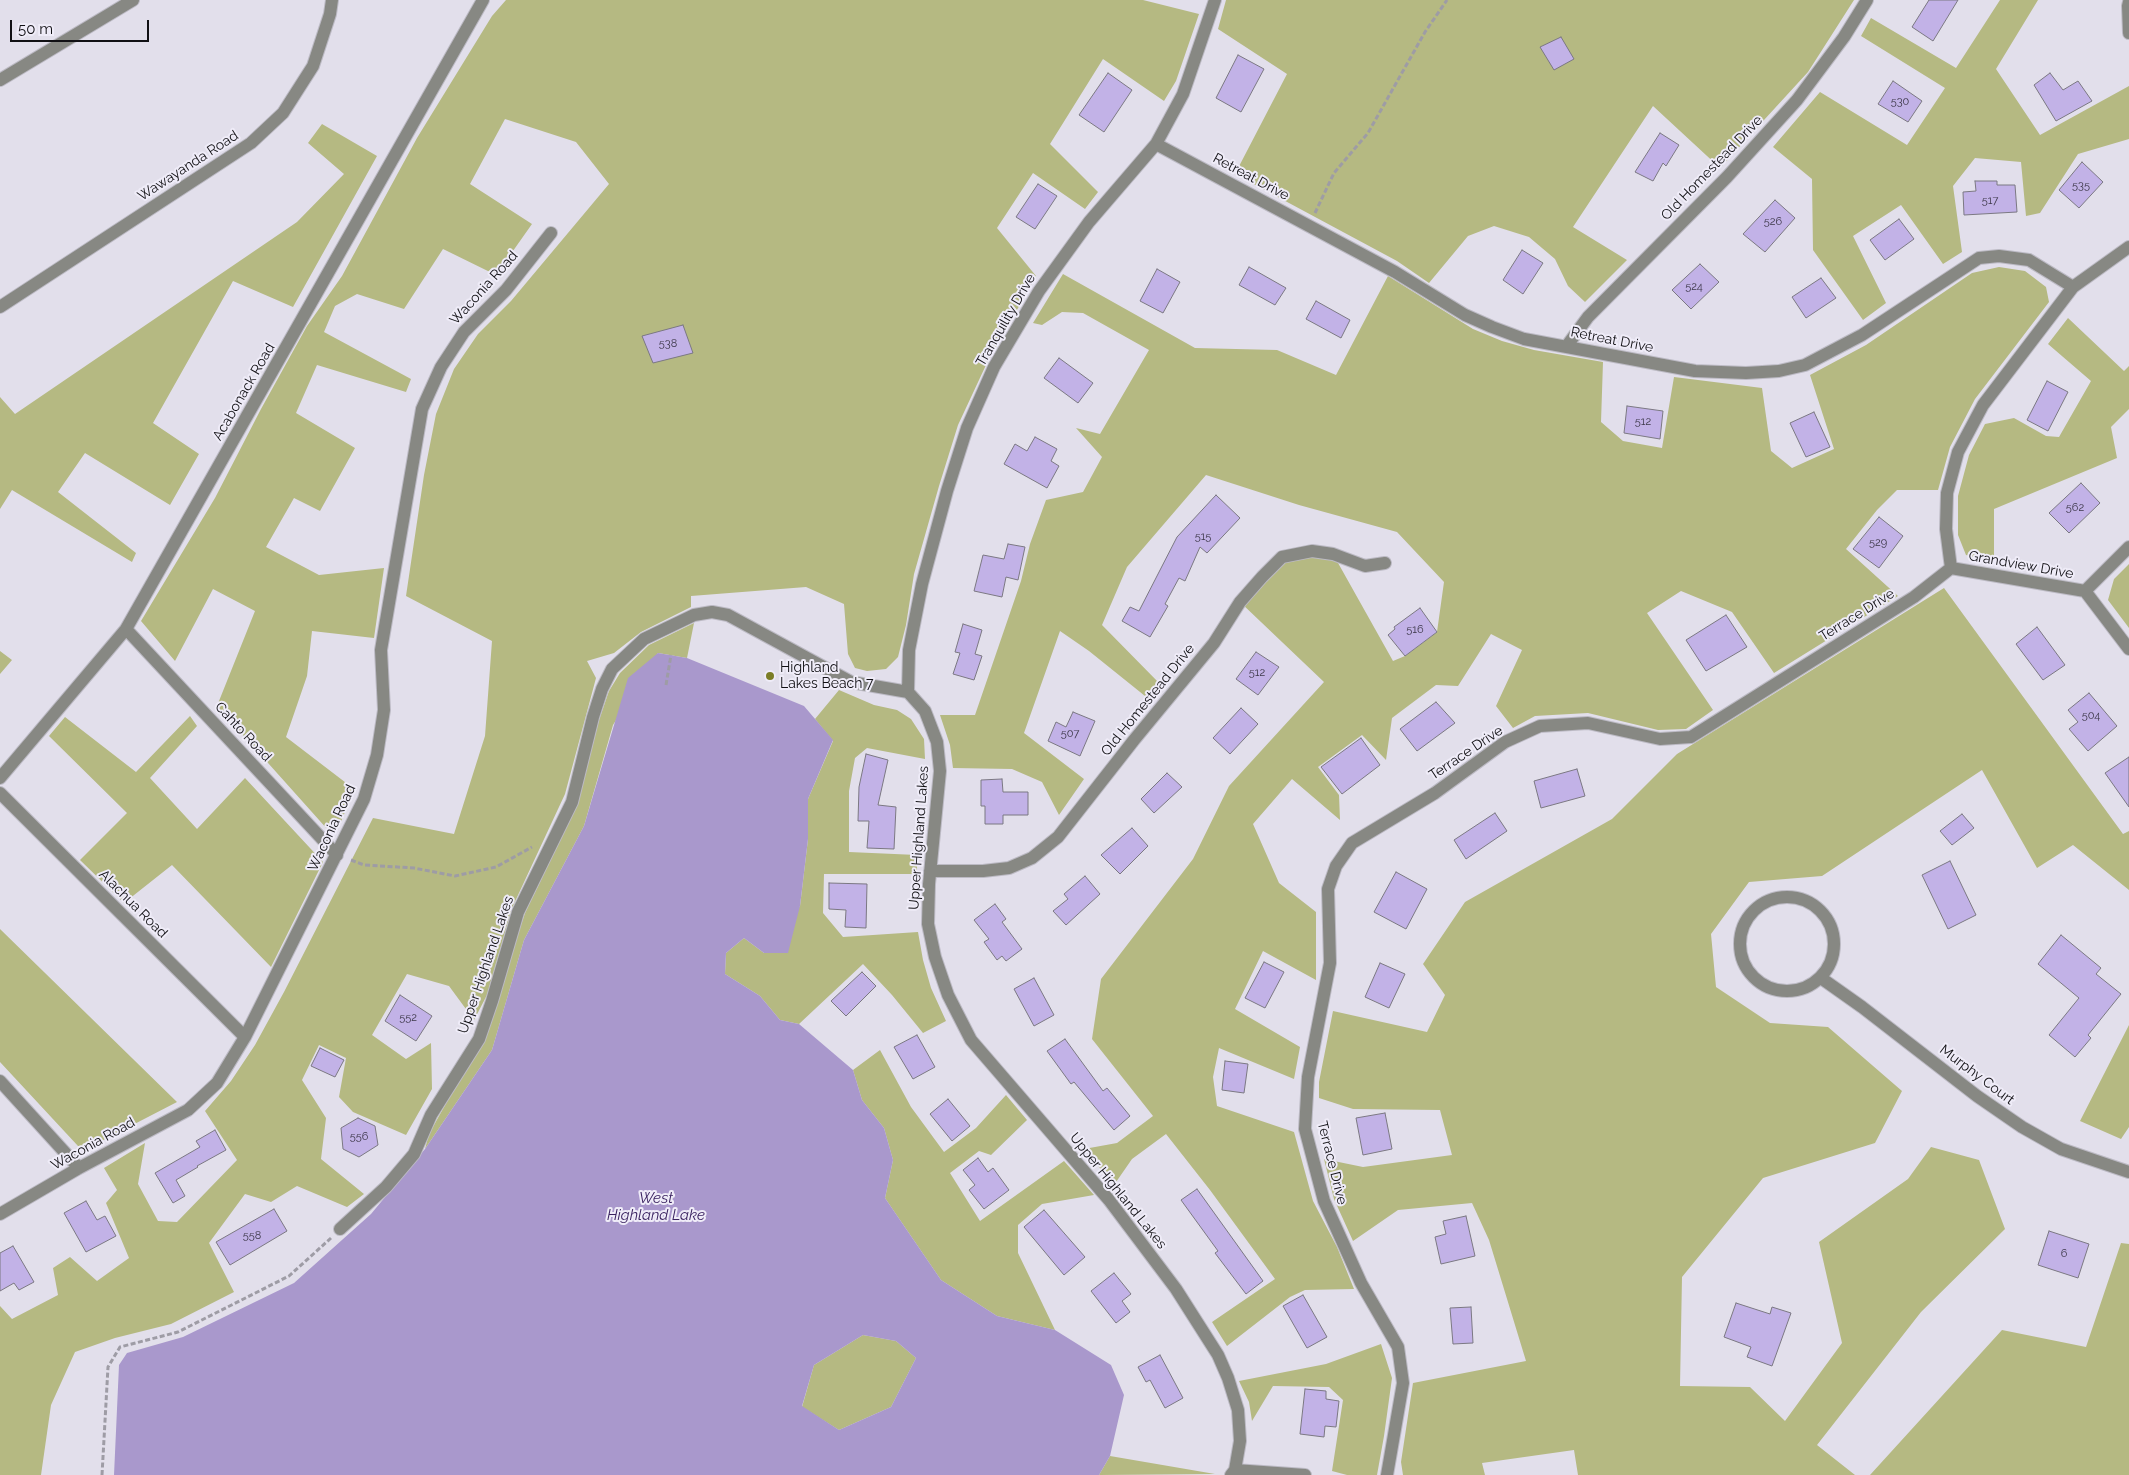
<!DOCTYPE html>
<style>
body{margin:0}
#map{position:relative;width:2129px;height:1475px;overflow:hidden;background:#e2dfeb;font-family:Raleway,sans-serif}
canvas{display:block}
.scale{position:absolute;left:10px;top:20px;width:139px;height:22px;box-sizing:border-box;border:2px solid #111014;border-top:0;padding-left:6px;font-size:15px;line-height:18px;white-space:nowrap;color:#111014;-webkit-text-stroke:4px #efecf8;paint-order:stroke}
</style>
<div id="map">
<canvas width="2129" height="1475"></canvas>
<div class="scale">50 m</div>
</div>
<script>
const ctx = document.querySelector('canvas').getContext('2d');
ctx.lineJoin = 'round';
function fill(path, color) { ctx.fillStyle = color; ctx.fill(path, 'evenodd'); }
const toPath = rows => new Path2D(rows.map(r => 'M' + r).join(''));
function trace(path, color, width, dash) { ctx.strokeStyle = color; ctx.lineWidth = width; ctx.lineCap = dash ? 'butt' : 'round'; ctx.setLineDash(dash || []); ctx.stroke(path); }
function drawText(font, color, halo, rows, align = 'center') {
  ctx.font = font + ' Raleway,sans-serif'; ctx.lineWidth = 4; ctx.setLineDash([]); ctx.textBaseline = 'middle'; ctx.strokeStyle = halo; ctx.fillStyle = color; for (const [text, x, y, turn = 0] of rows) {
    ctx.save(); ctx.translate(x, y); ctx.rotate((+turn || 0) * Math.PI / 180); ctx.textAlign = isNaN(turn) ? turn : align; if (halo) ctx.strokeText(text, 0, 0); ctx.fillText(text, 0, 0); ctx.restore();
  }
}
fill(toPath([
 [506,0,1143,0,1199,14,1176,81,1164,101,1103,59,1050,144,1098,192,1085,209,1033,173,997,228,1036,276,986,365,958,425,939,486,914,574,906,625,898,657,886,669,867,671,855,668,848,654,844,604,806,587,691,596,691,607,641,632,614,653,587,661,596,678,565,794,512,908,487,995,474,1020,449,986,407,974,372,1035,406,1059,431,1043,432,1089,406,1135,353,1112,339,1097,346,1058,319,1045,302,1080,326,1118,321,1159,364,1194,347,1207,297,1186,271,1202,245,1194,209,1243,234,1292,171,1324,115,1338,75,1352,51,1405,41,1475,0,1475,0,1306,12,1319,58,1295,53,1268,70,1257,97,1281,129,1258,106,1203,117,1190,104,1168,145,1143,138,1184,158,1221,177,1222,237,1160,205,1111,231,1081,255,1045,284,992,373,818,454,834,485,736,492,641,406,596,424,475,436,414,454,369,478,334,511,301,609,184,576,142,505,119,470,184,532,224,496,275,443,249,404,309,357,294,335,306,324,332,411,379,406,392,317,365,296,413,355,448,320,511,294,498,266,547,319,575,384,568,374,638,312,631,307,676,286,737,354,789,339,827,328,830,217,706,255,611,213,589,175,661,141,621,215,498,261,409,307,326,342,276,417,138,492,16],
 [1226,0,1854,0,1808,72,1720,168,1653,106,1573,227,1627,260,1585,302,1568,286,1555,259,1529,237,1494,226,1468,236,1429,283,1397,261,1235,174,1287,74,1218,29],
 [2000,0,2038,0,1996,69,2040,135,2129,86,2129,139,2078,154,2040,213,2026,216,2021,162,1975,158,1953,186,1962,252,1943,264,1901,205,1853,236,1886,303,1863,320,1813,250,1812,179,1773,147,1820,92,1907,145,1945,88,1861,36,1871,18,1956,68],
 [322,124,377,156,293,307,233,281,153,423,199,454,170,505,85,453,58,492,136,553,132,562,12,490,0,509,0,397,15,414,297,222,344,174,308,143],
 [1999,267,2025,271,2046,287,2049,302,1975,399,1950,447,1938,490,1897,490,1877,510,1846,549,1898,596,1774,673,1732,612,1681,591,1647,613,1713,710,1686,729,1658,730,1588,713,1535,716,1513,728,1496,706,1522,650,1491,634,1458,686,1436,685,1392,718,1386,760,1362,735,1318,767,1339,795,1340,820,1292,779,1253,824,1279,883,1316,912,1316,980,1263,951,1235,1009,1300,1047,1294,1079,1219,1048,1213,1077,1217,1106,1294,1132,1313,1201,1337,1247,1354,1289,1305,1290,1290,1297,1227,1346,1212,1322,1275,1279,1210,1190,1166,1134,1132,1159,1114,1185,1084,1149,1117,1143,1153,1116,1092,1039,1101,979,1193,859,1229,786,1324,682,1240,602,1282,557,1333,554,1393,661,1405,656,1437,632,1444,582,1397,532,1299,505,1206,475,1127,567,1102,625,1161,685,1150,700,1089,651,1060,631,1024,733,1084,779,1059,815,1042,782,1012,769,953,768,950,745,940,715,975,715,1021,581,1030,544,1046,500,1083,492,1102,457,1076,428,1100,434,1149,350,1083,313,1062,312,1042,325,1033,323,1063,274,1195,348,1277,350,1336,375,1388,276,1473,329,1502,341,1534,350,1603,362,1601,422,1623,441,1662,448,1674,377,1762,388,1771,451,1792,468,1834,449,1810,375,1866,345,1972,273],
 [2068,318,2124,371,2129,366,2129,409,2111,427,2117,458,1994,509,1994,562,1966,555,1958,535,1958,496,1969,455,1985,424,2014,418,2046,436,2059,437,2091,381,2048,344],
 [2129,564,2129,628,2108,600,2114,579],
 [1944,588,2123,834,2129,831,2129,890,2073,845,2037,868,1982,770,1822,876,1749,882,1711,934,1716,987,1770,1023,1828,1027,1902,1091,1875,1143,1763,1178,1682,1277,1680,1386,1750,1387,1785,1421,1842,1343,1819,1242,1908,1179,1931,1147,1979,1160,2005,1229,1921,1312,1817,1445,1855,1475,1578,1475,1574,1450,1482,1463,1485,1475,1403,1475,1401,1462,1413,1383,1526,1361,1489,1240,1472,1203,1398,1210,1353,1241,1334,1199,1324,1159,1363,1167,1452,1155,1440,1110,1353,1109,1319,1098,1319,1082,1333,1011,1427,1032,1445,995,1423,964,1465,902,1612,819,1677,754],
 [694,623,687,658,658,653,613,725,584,826,524,940,492,1050,425,1149,429,1134,449,1098,508,964,525,913,578,803,599,720,609,691,620,673,649,645],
 [0,651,12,660,0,674],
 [839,690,874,705,897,710,911,719,924,739,925,759,867,748,855,758,849,791,849,852,917,855,917,874,824,874,823,913,843,937,918,932,923,960,931,988,946,1021,923,1033,892,995,863,964,799,1024,780,1020,760,996,725,974,726,953,744,938,764,953,800,906,808,839,808,799,833,741,815,719],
 [190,716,197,726,150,778,197,829,245,778,323,862,271,967,172,865,124,903,80,860,127,813,49,736,65,717,136,772],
 [0,929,177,1102,90,1147,78,1146,0,1062],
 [2129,1025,2129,1127,2121,1139,2080,1121],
 [880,1050,911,1107,944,1152,976,1128,1006,1095,1027,1120,991,1155,979,1151,950,1173,980,1221,1064,1161,1094,1195,1042,1204,1018,1225,1018,1253,1055,1330,997,1316,941,1280,885,1198,893,1160,884,1128,862,1100,853,1070],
 [2121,1243,2129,1244,2129,1475,1870,1475,2002,1330,2086,1347],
 [863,1335,896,1341,916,1358,891,1407,839,1430,802,1407,814,1365],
 [1381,1344,1392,1378,1384,1436,1377,1475,1347,1475,1332,1471,1343,1400,1329,1387,1273,1386,1252,1421,1249,1402,1239,1381,1326,1364],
 [1110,1456,1215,1474,1099,1475]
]), '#b5b982');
fill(toPath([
 [658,653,687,658,804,706,833,740,808,799,808,839,800,906,788,953,764,953,744,938,726,953,725,974,760,996,780,1020,799,1024,853,1070,862,1100,884,1128,893,1160,885,1198,941,1280,997,1316,1055,1330,1111,1365,1124,1395,1110,1456,1099,1475,114,1475,119,1365,127,1353,183,1337,294,1283,371,1214,425,1149,492,1050,524,940,584,826,628,678],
 [863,1335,896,1341,916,1358,891,1407,839,1430,802,1406,814,1365]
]), '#a998cc');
const building = toPath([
 [1929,0,1958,0,1933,41,1912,27,1929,0],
 [1561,37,1574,59,1554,70,1540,47,1561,37],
 [1238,55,1264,69,1241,112,1216,98,1238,55],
 [1108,73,1132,90,1104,132,1079,115,1108,73],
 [2050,73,2063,90,2078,81,2092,101,2056,121,2034,85,2050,73],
 [1893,81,1922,101,1908,122,1878,104,1893,81],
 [1660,133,1679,145,1666,166,1663,163,1653,181,1635,172,1660,133],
 [2082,162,2103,182,2079,208,2059,190,2082,162],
 [1975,181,1997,181,1997,185,2015,185,2017,212,1964,215,1963,192,1976,191,1975,181],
 [1038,184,1057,196,1035,229,1016,217,1038,184],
 [1775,200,1795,218,1765,252,1743,234,1775,200],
 [1899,219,1914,239,1885,260,1870,240,1899,219],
 [1522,250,1543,263,1523,294,1503,280,1522,250],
 [1700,264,1719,282,1691,309,1672,290,1700,264],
 [1249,267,1286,288,1275,305,1239,285,1249,267],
 [1157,269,1180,282,1163,313,1140,301,1157,269],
 [1821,278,1836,298,1806,318,1792,297,1821,278],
 [1316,301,1350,320,1341,338,1306,319,1316,301],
 [683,325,693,353,653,363,642,336,683,325],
 [1059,358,1093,383,1078,403,1044,378,1059,358],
 [2047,381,2068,392,2048,431,2027,420,2047,381],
 [1627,406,1663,411,1660,439,1624,433,1627,406],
 [1814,412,1830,447,1806,457,1790,423,1814,412],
 [1035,437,1057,449,1051,461,1059,466,1047,488,1004,464,1015,444,1027,451,1035,437],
 [2081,483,2100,503,2069,533,2049,513,2081,483],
 [1216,495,1240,518,1207,553,1200,547,1185,581,1179,578,1165,604,1168,606,1150,637,1122,621,1130,607,1139,611,1177,537,1216,495],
 [1879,517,1903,536,1879,568,1853,549,1879,517],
 [1008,544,1025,547,1018,580,1006,577,1002,597,974,591,983,555,1004,559,1008,544],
 [1420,608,1437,632,1405,656,1388,635,1395,629,1394,627,1420,608],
 [1726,615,1747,647,1706,671,1686,640,1726,615],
 [963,624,982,630,975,654,982,656,974,680,953,674,960,653,955,652,963,624],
 [2037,627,2065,665,2043,680,2016,644,2037,627],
 [1256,652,1279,667,1258,695,1236,679,1256,652],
 [2089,693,2117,726,2088,751,2069,729,2078,722,2068,710,2089,693],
 [1436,702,1455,723,1417,751,1400,729,1436,702],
 [1241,708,1258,724,1230,754,1213,738,1241,708],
 [1073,712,1095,721,1080,756,1048,741,1056,722,1066,727,1073,712],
 [1361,738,1380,765,1342,794,1321,767,1361,738],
 [866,754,888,760,878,805,896,807,894,849,867,848,869,821,858,821,859,787,866,754],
 [2129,757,2129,807,2105,773,2129,757],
 [1577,769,1585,796,1541,808,1534,781,1577,769],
 [1167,773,1182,787,1154,813,1141,799,1167,773],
 [1002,779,1003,792,1028,792,1028,815,1003,815,1003,824,985,824,985,806,981,806,981,780,1002,779],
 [1495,813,1507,831,1466,859,1454,840,1495,813],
 [1962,814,1974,828,1952,845,1940,831,1962,814],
 [1132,828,1148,846,1120,874,1101,855,1132,828],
 [1950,861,1976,915,1948,929,1922,875,1950,861],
 [1396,872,1427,889,1406,929,1374,912,1396,872],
 [1085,876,1100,894,1066,925,1053,911,1068,899,1064,894,1085,876],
 [829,883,867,884,866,928,845,927,846,910,829,909,829,883],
 [995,904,1006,919,1002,922,1022,949,1006,961,1002,956,997,960,984,942,989,939,974,920,995,904],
 [2061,935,2101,968,2096,974,2121,994,2088,1035,2091,1038,2075,1057,2049,1035,2079,998,2038,964,2061,935],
 [1264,962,1284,972,1265,1008,1245,998,1264,962],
 [1380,963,1405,974,1389,1008,1365,997,1380,963],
 [862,972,876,986,846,1016,831,1001,862,972],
 [1034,978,1054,1015,1034,1026,1014,989,1034,978],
 [400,995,432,1016,416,1041,385,1021,400,995],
 [917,1035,935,1067,913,1079,894,1047,917,1035],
 [1065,1039,1103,1091,1107,1088,1130,1116,1114,1130,1074,1082,1071,1084,1047,1051,1065,1039],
 [320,1048,344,1060,335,1077,311,1066,320,1048],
 [1225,1061,1248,1064,1244,1093,1222,1090,1225,1061],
 [948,1099,970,1126,952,1141,930,1114,948,1099],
 [1385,1113,1392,1149,1363,1155,1356,1118,1385,1113],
 [358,1118,375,1126,378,1145,359,1157,343,1149,341,1128,358,1118],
 [215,1130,226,1150,197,1166,198,1167,176,1180,185,1196,173,1203,155,1173,200,1147,196,1141,215,1130],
 [978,1158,988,1172,993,1168,1009,1190,984,1209,969,1190,975,1185,963,1170,978,1158],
 [1197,1189,1263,1281,1246,1294,1215,1253,1218,1251,1181,1200,1197,1189],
 [86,1201,97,1220,105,1216,116,1236,86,1252,64,1213,86,1201],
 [274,1209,287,1231,230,1265,216,1242,274,1209],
 [1044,1210,1085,1257,1064,1275,1024,1227,1044,1210],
 [1466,1216,1475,1256,1441,1264,1435,1237,1446,1234,1443,1221,1466,1216],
 [2049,1231,2089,1244,2078,1278,2038,1265,2049,1231],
 [13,1246,34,1282,19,1290,14,1283,0,1291,0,1253,13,1246],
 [1114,1273,1131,1294,1122,1301,1130,1312,1116,1323,1091,1291,1114,1273],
 [1303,1295,1327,1337,1307,1348,1283,1306,1303,1295],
 [1736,1303,1770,1314,1772,1307,1791,1313,1772,1366,1747,1357,1751,1347,1724,1337,1736,1303],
 [1471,1307,1473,1343,1453,1344,1450,1308,1471,1307],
 [1160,1355,1183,1398,1165,1408,1150,1380,1146,1382,1138,1367,1160,1355],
 [1305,1389,1326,1391,1326,1399,1339,1401,1336,1427,1325,1426,1324,1437,1300,1434,1305,1389]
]);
fill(building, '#c2b2e7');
trace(building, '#7b7882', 1);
const minor = toPath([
 [2129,2,2128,6,2129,33],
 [0,80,133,0],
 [1156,144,1395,272,1465,315,1492,327,1524,339,1695,371,1746,373,1779,371,1805,365,1862,335,1979,258,1999,256,2029,260,2073,287],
 [0,307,251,143,283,113,313,66,330,14,332,0],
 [1566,347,1588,317,1727,177,1797,100,1844,37,1867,0],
 [2129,547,2085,591,2129,649],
 [1951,568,2085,591],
 [126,629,337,855],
 [908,692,909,650,922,584,947,491,967,428,994,367,1039,291,1089,222,1156,144,1183,94,1215,0],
 [0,778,126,629,483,0],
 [0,793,245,1037],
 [930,871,983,871,1009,868,1032,858,1058,837,1134,740,1214,643,1240,602,1262,577,1282,557,1312,551,1333,554,1365,566,1385,563],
 '1740 944a47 47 0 1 1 94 0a47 47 0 1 1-94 0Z',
 [1821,978,1862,1007,1977,1096,2022,1127,2061,1149,2129,1172],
 [0,1081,79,1168],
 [0,1214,79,1168,188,1110,217,1083,245,1037,364,799,377,755,384,710,381,650,422,409,441,367,464,332,506,290,551,233],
 [340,1229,386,1187,414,1154,431,1115,479,1039,492,1001,518,912,572,802,593,717,602,689,612,669,644,639,694,615,712,612,728,615,851,682,908,692,925,711,937,742,940,771,929,884,928,924,935,957,948,995,971,1040,1109,1200,1176,1289,1218,1355,1228,1378,1238,1410,1240,1441,1235,1470,1231,1475],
 [1235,1470,1305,1475],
 [1387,1475,1403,1383,1398,1347,1361,1283,1324,1201,1305,1129,1308,1077,1330,963,1328,889,1336,866,1352,843,1435,793,1505,742,1540,726,1588,723,1660,739,1691,737,1914,597,1951,568,1946,529,1947,493,1958,452,1983,405,2073,287,2129,247]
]);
trace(minor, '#bcbac4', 14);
trace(toPath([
 [1315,213,1334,173,1368,133,1425,32,1447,0],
 [666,685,671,655],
 [351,860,364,865,414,868,455,876,496,867,532,847],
 [102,1475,108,1367,120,1347,178,1332,289,1276,331,1238]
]), '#9e9ca5', 3, [5, 2.5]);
trace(minor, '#878883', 12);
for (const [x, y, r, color] of [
 [770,676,5,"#7b7d26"]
]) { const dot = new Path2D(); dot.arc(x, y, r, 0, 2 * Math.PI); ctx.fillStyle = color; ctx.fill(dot); trace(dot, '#efecf8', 2); }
drawText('11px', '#3d3849', null, [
 ["530",1900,102],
 ["535",2081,186],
 ["517",1990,201],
 ["526",1773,222],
 ["524",1694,287],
 ["538",668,344],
 ["512",1643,422],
 ["562",2075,508],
 ["515",1203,537],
 ["529",1878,543],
 ["516",1415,630],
 ["512",1257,673],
 ["504",2091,716],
 ["507",1070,734],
 ["552",408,1018],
 ["556",359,1137],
 ["558",252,1236],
 ["6",2064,1254]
]);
drawText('14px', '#111014', '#efecf8', [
 ["Wawayanda Road",188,166,-33],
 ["Old Homestead Drive",1712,168,-46],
 ["Retreat Drive",1251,177,28],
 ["Waconia Road",484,288,-48],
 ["Tranquility Drive",1006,320,-60],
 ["Retreat Drive",1612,340,11],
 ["Acabonack Road",244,392,-60],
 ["Grandview Drive",2021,565,10],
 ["Terrace Drive",1857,615,-32],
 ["Old Homestead Drive",1148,700,-51],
 ["Cahto Road",243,732,47],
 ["Terrace Drive",1466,753,-34],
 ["Waconia Road",332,828,-65],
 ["Upper Highland Lakes",919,838,-86],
 ["Alachua Road",133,904,45],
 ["Upper Highland Lakes",486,965,-71],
 ["Murphy Court",1977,1075,37],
 ["Waconia Road",93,1144,-29],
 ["Terrace Drive",1332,1163,76],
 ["Upper Highland Lakes",1118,1191,51]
]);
drawText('14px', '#111014', '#efecf8', [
 ["Highland",780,668],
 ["Lakes Beach 7",780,684]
], 'left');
drawText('italic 15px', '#3a2260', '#efecf8', [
 ["West",656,1198],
 ["Highland Lake",656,1215]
]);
</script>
